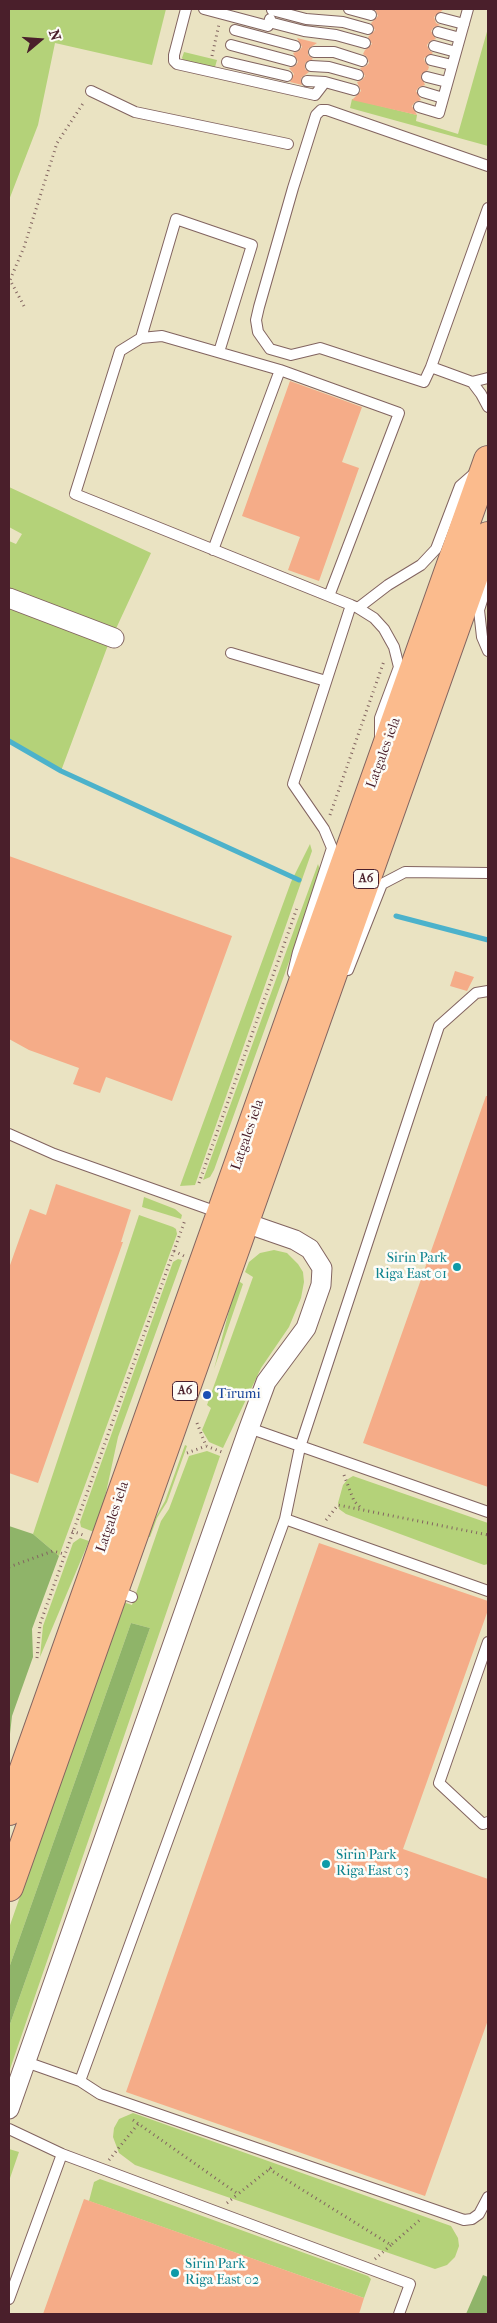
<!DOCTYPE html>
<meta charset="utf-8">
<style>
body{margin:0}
#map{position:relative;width:497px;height:2323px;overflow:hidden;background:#eae3c2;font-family:"IM FELL French Canon",serif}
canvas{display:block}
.frame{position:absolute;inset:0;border:10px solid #4a1f2b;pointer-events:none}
.north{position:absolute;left:15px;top:15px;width:50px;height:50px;-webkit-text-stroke:4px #fdfcf7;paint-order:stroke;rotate:72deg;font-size:14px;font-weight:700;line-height:20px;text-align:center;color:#4a1f2b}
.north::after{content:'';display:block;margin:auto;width:18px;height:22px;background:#4a1f2b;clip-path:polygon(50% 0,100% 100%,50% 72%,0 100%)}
</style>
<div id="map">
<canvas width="497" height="2323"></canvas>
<div class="frame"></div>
<div class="north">N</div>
</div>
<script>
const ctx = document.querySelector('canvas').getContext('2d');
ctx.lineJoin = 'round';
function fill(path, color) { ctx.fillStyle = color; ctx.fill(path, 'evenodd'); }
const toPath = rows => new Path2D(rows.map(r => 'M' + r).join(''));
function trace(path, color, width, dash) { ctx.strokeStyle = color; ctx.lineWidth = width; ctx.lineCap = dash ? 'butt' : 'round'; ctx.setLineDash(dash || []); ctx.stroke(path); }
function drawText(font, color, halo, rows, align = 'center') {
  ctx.font = font + ' "IM FELL French Canon",serif'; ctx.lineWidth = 5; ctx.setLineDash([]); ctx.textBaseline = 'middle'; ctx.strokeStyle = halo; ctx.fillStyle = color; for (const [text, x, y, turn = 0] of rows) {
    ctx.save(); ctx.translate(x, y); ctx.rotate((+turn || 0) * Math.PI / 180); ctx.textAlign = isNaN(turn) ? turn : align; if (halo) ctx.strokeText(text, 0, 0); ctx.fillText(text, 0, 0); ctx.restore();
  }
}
fill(toPath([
 [9,9,166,9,152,65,55,43,38,125,9,200],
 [488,28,488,146,350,108,352,99,417,115,416,121,458,134],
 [184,52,217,60,215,67,185,62,182,58],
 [9,487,151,553,114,633,9,591,9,541,16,544,22,534,9,527],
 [9,608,108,645,61,771,9,741],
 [310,844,312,851,195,1185,180,1186,291,882],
 [318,864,321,873,214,1170,210,1177,203,1180],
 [144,1197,175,1209,182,1215,181,1219,142,1207],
 [139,1215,173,1227,176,1229,177,1234,59,1556,33,1534],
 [274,1250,287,1253,298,1264,303,1272,304,1282,301,1298,289,1327,261,1368,223,1448,209,1442,202,1430,211,1408,207,1405,253,1277,245,1272,249,1262,260,1253],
 [178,1259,182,1260,118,1437,104,1502,94,1532,81,1527,80,1522,173,1262],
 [237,1280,243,1284,214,1369],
 [185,1445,187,1446,167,1502,157,1518,150,1537,148,1537,156,1517,165,1501],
 [207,1451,220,1456,9,2072,9,2027,150,1628,131,1623,9,1968,9,1928,123,1602,132,1605,161,1521,169,1509,189,1456],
 [353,1476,488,1523,488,1564,484,1565,346,1514,339,1509,338,1503,343,1485,348,1479],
 [80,1538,89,1541,40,1657,43,1626,73,1543],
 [133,2113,451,2226,458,2238,459,2246,455,2257,447,2265,435,2269,135,2165,119,2153,113,2137,114,2128,119,2119],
 [9,2149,19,2152,9,2181],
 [100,2179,368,2276,371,2279,364,2298,89,2201,94,2182]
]), '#b4d279');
fill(toPath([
 [9,1526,33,1534,59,1556,32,1629,33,1657,12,1716,9,1743],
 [131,1623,150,1628,9,2027,9,1968],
 [483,2275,488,2277,488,2314,466,2314]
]), '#8fb469');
trace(toPath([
 [9,741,61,771,299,880],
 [396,916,488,940]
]), '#4cb2cb', 5);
fill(toPath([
 [375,9,444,9,434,17,436,23,440,25,434,27,431,31,436,39,430,41,427,45,429,50,433,53,424,58,425,62,429,67,428,70,421,75,425,85,419,87,416,91,421,100,415,102,412,106,417,115,352,100,361,91,357,82,362,80,365,76,360,68,366,66,369,63,367,57,363,54,365,50,372,44,368,37,375,30,371,23,378,16],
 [297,38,317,43,308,49,308,55,313,59,305,63,305,69,309,72,301,78,302,85,290,82,294,74,289,68,295,66,298,62,293,53,299,51,302,47],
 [290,381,362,407,342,462,359,468,319,581,288,570,300,537,242,516],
 [9,856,232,936,172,1101,106,1077,100,1093,73,1084,79,1068,29,1050,9,1039],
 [455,971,474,977,467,991,450,986],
 [486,1096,488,1096,488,1487,363,1443],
 [56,1184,131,1210,121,1242,123,1242,38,1483,9,1473,9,1268,30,1209,46,1215],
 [319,1543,488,1601,488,1610,403,1849,488,1879,488,2020,425,2196,126,2092],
 [84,2199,364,2298,359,2314,43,2314]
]), '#f5ac88');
const lane = toPath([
 [186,9,174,55,174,61,177,64,315,95,325,82],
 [204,9,268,26,270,19],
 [349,9,371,15],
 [272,10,306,19,343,22,368,29],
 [441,18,464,24],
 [269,22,304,31,336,35,365,43],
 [235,30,295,46],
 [438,32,460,38],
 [231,45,291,61],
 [434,46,456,52],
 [314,52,334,52,362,61],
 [431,60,452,65],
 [227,62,287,76],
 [311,66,329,67,358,75],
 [427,77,447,82],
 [307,81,325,82,354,90],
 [91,91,135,112,288,144],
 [423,92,443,98],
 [419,107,439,113,468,9],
 [488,208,431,367,472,382,481,394,488,407],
 [141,338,176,219,252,245,219,352],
 [431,367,424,382,320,348,291,355,270,349,258,332,256,320,259,307,293,188,316,115,321,110,327,110,488,166],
 [472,382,488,378],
 [213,550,280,370],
 [488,581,479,610,482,637,488,651],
 [329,596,399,413,280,370,162,336,141,338,120,351,75,494,351,605,358,608,374,618,384,629,394,647,399,667,380,718,380,735],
 [358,608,388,585,421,565,436,549,460,486,476,472],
 [231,653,326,681],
 [348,970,382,884,405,872,488,873],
 [293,973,298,952,332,848,324,829,293,784,351,605],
 [9,1134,54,1154,220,1213],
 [249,1428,488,1512],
 [285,1519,300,1447,439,1026,476,993,488,991],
 [116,1591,132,1597],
 [488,1642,439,1783,483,1824,488,1822],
 [26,2062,80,2081,100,2094,464,2220,472,2219,479,2214,488,2197],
 [80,2081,285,1519,488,1591],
 [9,2129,62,2154,410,2284,399,2314],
 [9,2299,62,2154]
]);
const street = toPath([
 [9,598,114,638],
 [9,2109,249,1428,266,1382,306,1328,321,1285,322,1268,310,1249,295,1240,243,1222]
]);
const highway = toPath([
 [9,1811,488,460],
 [9,1887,488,536]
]);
trace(lane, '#826460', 12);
trace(street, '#826460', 21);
trace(highway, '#826460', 30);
trace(toPath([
 [212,56,219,24],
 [24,306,10,280,24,247,57,143,84,102],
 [330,815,384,661],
 [199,1183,297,908],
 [174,1251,184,1256],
 [197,1423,206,1446,222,1452],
 [187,1453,206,1446],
 [344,1475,354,1501,362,1509],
 [326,1520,338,1505,488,1535],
 [72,1531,86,1536],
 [9,1567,53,1551,64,1554],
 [37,1658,40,1624,185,1220],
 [133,2120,238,2194,272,2167],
 [109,2160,138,2124],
 [269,2169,391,2245,422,2218],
 [227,2203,238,2194],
 [375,2259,391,2245]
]), '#826460', 3, [1, 4]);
trace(lane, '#fff', 10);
trace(street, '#fff', 19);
trace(highway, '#fbbb8d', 28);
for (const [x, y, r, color] of [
 [457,1267,5,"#0f9aa8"],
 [207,1395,5,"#1a4fb4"],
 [326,1864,5,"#0f9aa8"],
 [175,2273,5,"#0f9aa8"]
]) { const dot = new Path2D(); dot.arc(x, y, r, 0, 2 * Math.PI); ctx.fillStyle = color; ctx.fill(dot); trace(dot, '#fdfcf7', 2); }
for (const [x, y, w] of [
 [366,879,25],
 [185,1391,25]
]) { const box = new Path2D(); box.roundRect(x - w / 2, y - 9.5, w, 19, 4); ctx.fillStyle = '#fdfcf7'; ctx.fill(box); trace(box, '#4a1f2b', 1); }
drawText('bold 12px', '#4a1f2b', null, [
 ["A6",366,879],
 ["A6",185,1391]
]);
drawText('14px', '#4a1f2b', '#fdfcf7', [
 ["Latgales iela",384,753,-70],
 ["Latgales iela",248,1135,-71],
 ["Latgales iela",113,1517,-71]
]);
drawText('14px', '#0d838f', '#fdfcf7', [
 ["Sirin Park",447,1259,"right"],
 ["Riga East 01",447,1275,"right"],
 ["Sirin Park",336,1856],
 ["Riga East 03",336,1872],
 ["Sirin Park",185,2265],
 ["Riga East 02",185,2281]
], 'left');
drawText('14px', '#164399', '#fdfcf7', [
 ["Tīrumi",217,1395]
], 'left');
</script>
